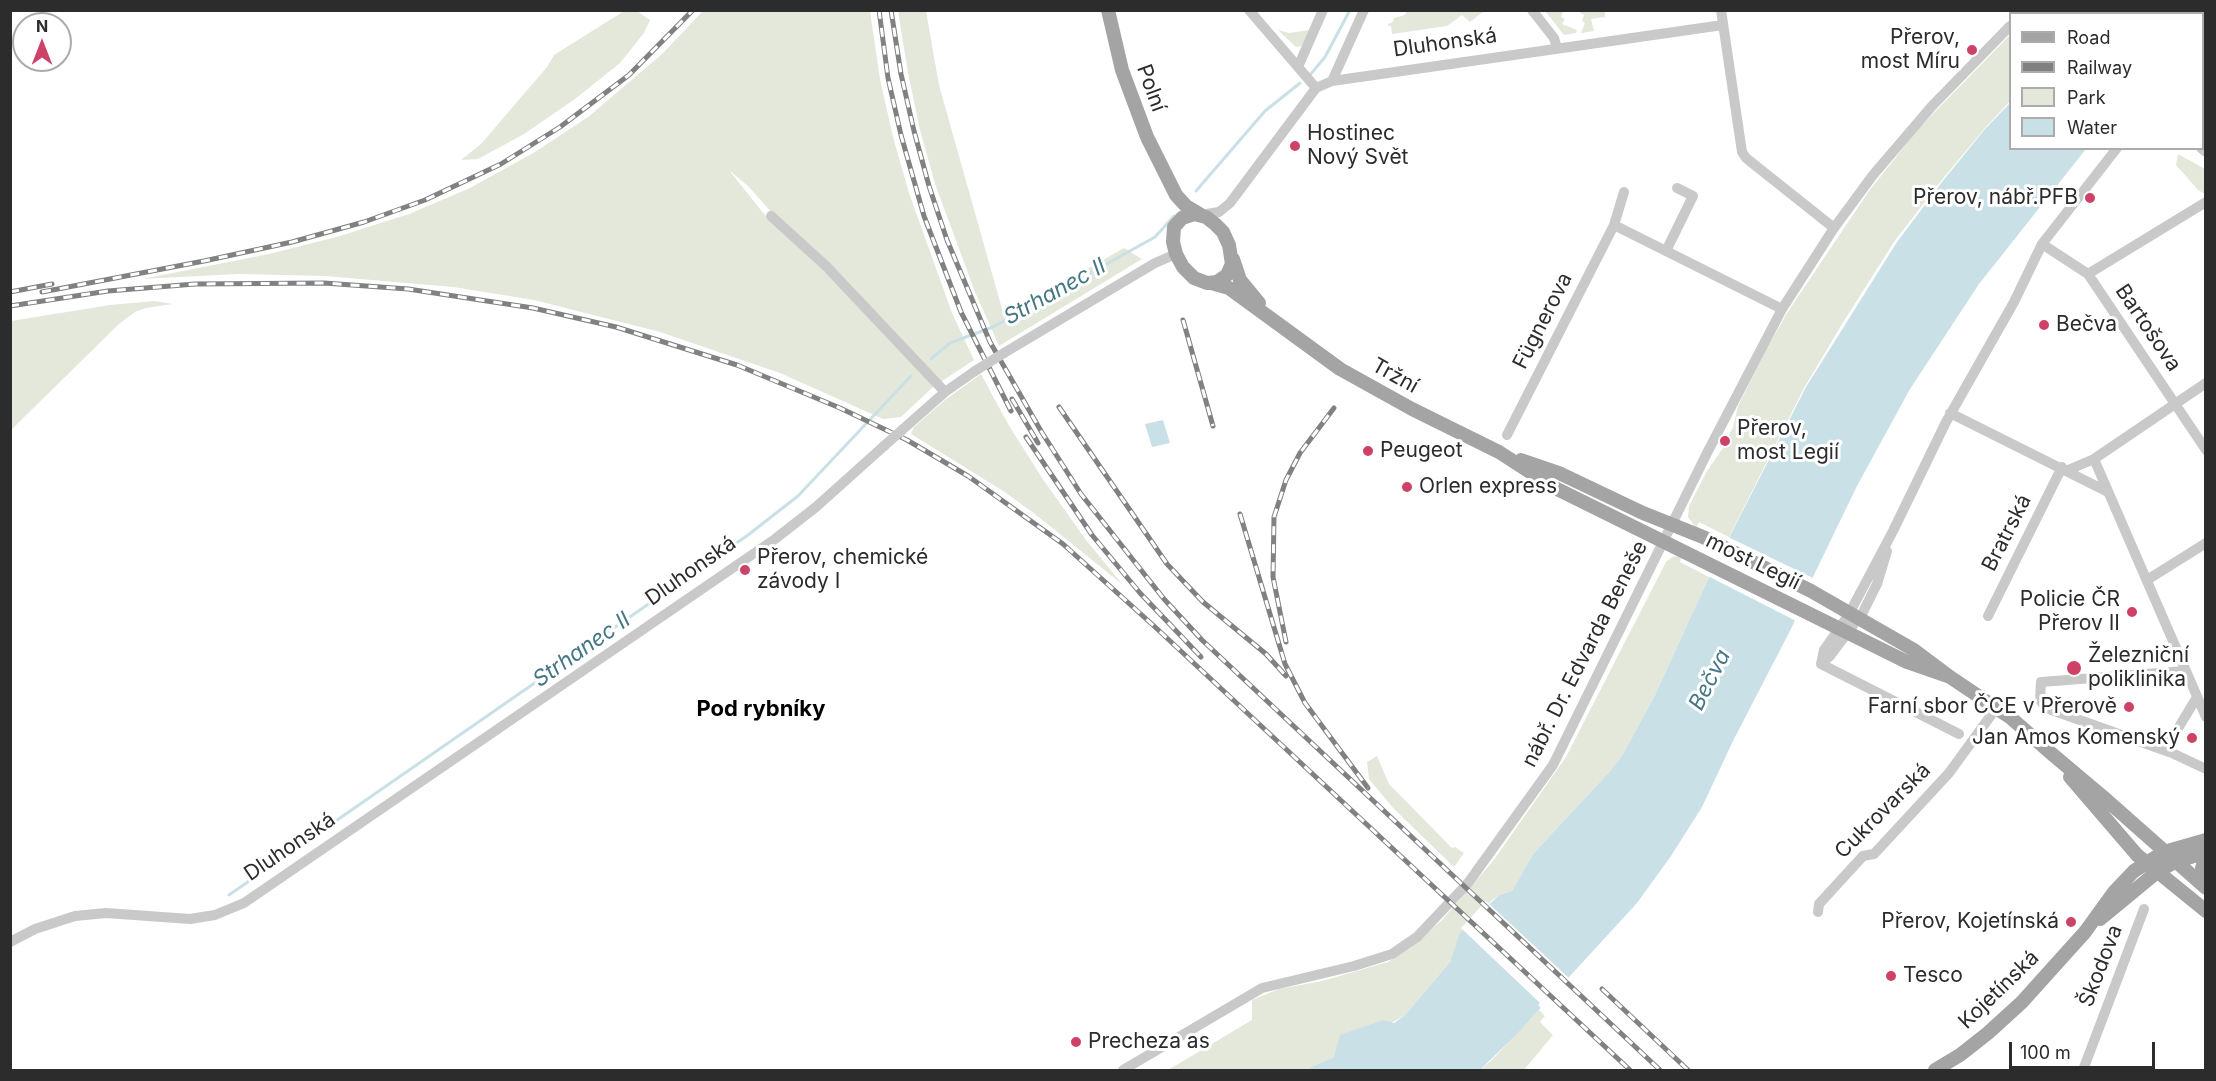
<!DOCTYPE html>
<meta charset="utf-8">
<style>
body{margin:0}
#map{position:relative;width:2216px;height:1081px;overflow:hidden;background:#fff;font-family:Inter,sans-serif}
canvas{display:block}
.frame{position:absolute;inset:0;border:12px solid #2c2c2c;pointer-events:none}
.legend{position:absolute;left:2009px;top:12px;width:195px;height:138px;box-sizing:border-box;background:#fff;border:2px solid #ababab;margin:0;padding:8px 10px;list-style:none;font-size:18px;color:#2c2c2c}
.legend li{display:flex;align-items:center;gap:12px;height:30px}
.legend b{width:30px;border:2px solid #ababab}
.north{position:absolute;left:12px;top:12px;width:60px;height:60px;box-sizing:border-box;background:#fff;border:2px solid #ababab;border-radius:50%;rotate:0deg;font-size:16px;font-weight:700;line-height:24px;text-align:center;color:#2c2c2c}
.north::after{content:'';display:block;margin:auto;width:21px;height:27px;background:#cf4268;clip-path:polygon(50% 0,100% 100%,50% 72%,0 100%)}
.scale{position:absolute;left:2009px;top:1042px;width:146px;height:27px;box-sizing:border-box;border:3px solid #2c2c2c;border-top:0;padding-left:8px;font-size:18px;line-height:21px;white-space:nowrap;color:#2c2c2c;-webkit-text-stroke:4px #fff;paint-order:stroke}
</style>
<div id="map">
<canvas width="2216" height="1081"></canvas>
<div class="frame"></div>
<ul class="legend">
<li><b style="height:8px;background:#a4a4a4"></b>Road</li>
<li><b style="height:8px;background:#818181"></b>Railway</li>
<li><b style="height:16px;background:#e4e8db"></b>Park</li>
<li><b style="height:16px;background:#c9e0e6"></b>Water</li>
</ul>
<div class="north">N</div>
<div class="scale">100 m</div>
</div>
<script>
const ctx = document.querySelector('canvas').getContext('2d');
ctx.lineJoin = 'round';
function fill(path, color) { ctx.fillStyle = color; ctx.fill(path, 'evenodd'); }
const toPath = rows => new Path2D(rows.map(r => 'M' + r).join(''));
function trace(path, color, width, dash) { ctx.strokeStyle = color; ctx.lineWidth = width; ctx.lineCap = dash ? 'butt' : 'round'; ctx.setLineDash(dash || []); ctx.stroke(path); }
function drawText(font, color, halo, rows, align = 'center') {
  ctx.font = font + ' Inter,sans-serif'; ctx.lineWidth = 6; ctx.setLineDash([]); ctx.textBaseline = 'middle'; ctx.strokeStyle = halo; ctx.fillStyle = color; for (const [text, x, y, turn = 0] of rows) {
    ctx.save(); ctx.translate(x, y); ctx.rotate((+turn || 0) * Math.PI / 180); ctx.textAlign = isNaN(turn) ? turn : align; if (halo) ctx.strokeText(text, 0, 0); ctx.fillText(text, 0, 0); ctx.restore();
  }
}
fill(toPath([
 [1576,10,1611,10,1611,11,1605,12,1605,17,1591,19,1594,31,1581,33,1585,23,1582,21,1584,15],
 [2039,10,2102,10,2102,11,2099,14,2035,13],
 [624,11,637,11,650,20,644,33,620,63,575,99,524,134,478,159,461,160,481,144,547,67,554,55],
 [703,11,870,11,880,79,893,137,909,193,952,313,974,360,933,387,901,417,883,419,780,373,660,332,534,300,453,287,325,276,238,274,142,279,269,254,340,236,409,214,470,188,535,152,588,117,661,55],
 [729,170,749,187,773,214,768,219],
 [898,11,926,11,939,85,1004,316,1124,248,1142,259,999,346,975,292,935,184,920,130,908,73],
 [1407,11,1483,10,1484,11,1470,22,1462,15,1447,26,1392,34,1391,26,1388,26,1388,24,1393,22,1394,18,1405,15],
 [1545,11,1563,11,1561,17,1565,19,1562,24,1577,30,1576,33,1564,35],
 [1278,30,1289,33,1309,30,1302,46,1296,47],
 [2010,35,2010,101,1985,128,1941,181,1894,242,1842,324,1803,390,1729,537,1699,522,1696,528,1688,517,1689,506,1707,471,1723,448,1733,427,1738,406,1766,350,1787,313,1869,191,1919,128],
 [2178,154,2205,169,2205,194,2198,190,2176,165],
 [154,301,173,304,146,308,135,312,119,324,11,430,11,321,110,305],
 [981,374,1008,424,1042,478,1086,540,1123,585,1035,514,1003,491,911,434,914,427,945,400],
 [1678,556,1681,558,1680,562,1709,577,1655,695,1623,754,1611,770,1533,854,1512,891,1499,895,1491,901,1454,952,1450,962,1405,1015,1318,1066,1306,1070,1168,1070,1252,1020,1252,1000,1279,989,1322,981,1388,962,1410,948,1442,920,1493,861,1566,757,1666,562,1672,557],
 [1377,756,1389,784,1452,848,1455,847,1464,853,1454,867,1394,809,1369,779,1367,762],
 [1539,1010,1545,1016,1540,1022,1553,1035,1524,1070,1480,1070,1492,1060]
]), '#e4e8db');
fill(toPath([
 [2103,10,2205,11,2205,32,2203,34,2202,14,2100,14],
 [2010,103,2010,148,2086,149,1979,284,1910,389,1857,486,1812,579,1793,625,1733,741,1702,807,1671,856,1637,903,1515,1036,1480,1070,1306,1070,1334,1057,1340,1035,1383,1020,1394,1023,1405,1015,1450,962,1460,933,1499,895,1512,891,1533,854,1611,770,1623,754,1655,695,1709,577,1806,387,1897,242,1942,182,1985,129],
 [1163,420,1170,443,1152,447,1145,424]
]), '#c9e0e6');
fill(toPath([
 [1726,536,1815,579,1798,622,1706,575],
 [1486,901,1570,979,1573,979,1543,1010,1538,1005,1540,1003,1461,928]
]), '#fff');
trace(toPath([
 [1310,75,1325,57,1350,10],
 [1196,191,1265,111,1300,83],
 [931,359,950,343,993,327,1155,237,1174,216],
 [229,895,748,535,798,496,911,376]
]), '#c9e0e6', 3);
trace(toPath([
 [1249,10,1316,88],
 [1532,10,1554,38,1557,48],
 [1721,10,1742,152,1746,158,1834,228],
 [2162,10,2163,14],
 [2023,14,2026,10],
 [1298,67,1323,10],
 [1332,81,1364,10],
 [2202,89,2206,98],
 [2202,123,2206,122],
 [2201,148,2206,152],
 [1201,215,1219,212,1230,203,1316,88,1332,81,1723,25],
 [771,216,826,266,945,392],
 [1614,225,1782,309],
 [2042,244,2088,274,2206,450],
 [1666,251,1693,196,1677,188],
 [2088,274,2206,202],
 [1004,353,1155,263,1176,254],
 [1950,413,2108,492],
 [902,430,945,392,975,371],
 [1507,435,1614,225,1624,192],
 [2094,459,2206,717],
 [2068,470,2094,459,2206,383],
 [2147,580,2206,543],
 [1988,616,2062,467],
 [1821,664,1824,650,1849,614,1893,531,1946,422,2014,302,2042,244,2117,148],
 [1821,664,1959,734],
 [1821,664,1830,656,1863,612,1877,584,1887,551],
 [2185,671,2041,682,2040,700,2046,708,2172,753,2206,769],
 [2165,750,2197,697],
 [1818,912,1819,904,1863,856,1874,854,1949,773,1997,707],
 [10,942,35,929,75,916,106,913,190,919,215,915,244,903,775,539,816,507,884,446],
 [1123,1070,1262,988,1354,966,1392,954,1417,937,1468,883,1553,765,1707,453,1782,309,1834,228,1873,175,1932,106,2010,26],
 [2083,1070,2144,909]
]), '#c9c9c9', 10);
trace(toPath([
 [1108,10,1122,70,1147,137,1176,195,1186,206,1201,215],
 [1194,214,1206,217,1215,224,1223,232,1229,245,1232,264,1227,275,1217,282,1207,283,1194,278,1183,267,1176,254,1173,242,1174,227,1182,218,1194,214],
 [1233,259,1240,280,1259,303],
 [1211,283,1229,288,1340,369,1412,409,1499,452,1553,487,1907,662,1950,677],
 [1521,460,1559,473,1643,513,1703,537,1811,591,1914,650,1950,677,2011,718,2052,754,2102,796,2206,888],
 [2070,777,2137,855,2206,911],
 [2206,856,2202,868,2206,883],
 [2100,919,2157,872,2175,862,2206,852],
 [1935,1070,1960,1055,1988,1033,2022,1002,2085,932,2114,892,2134,871,2164,852,2206,840]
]), '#a4a4a4', 14);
const rail = toPath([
 [879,10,888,78,901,135,924,216,961,312,1011,411],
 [891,10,901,74,914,131,929,186,947,240,990,342,1041,431,1081,494,1164,599,1202,640,1660,1070],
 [10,292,52,284],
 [42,292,204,261,292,242,364,222,425,200,501,164,560,127,629,75,693,10],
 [10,306,108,291,195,284,324,283,408,289,533,308,616,327,737,365,840,408,907,440,968,476,1063,544,1154,626,1630,1070],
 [1183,320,1213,426],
 [1012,399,1038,443],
 [1059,407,1167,564,1203,602,1266,654,1286,676],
 [1026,437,1092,535,1140,593,1201,657],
 [1240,514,1285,664,1305,703,1368,788],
 [1286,642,1273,577,1274,517,1286,480,1300,453,1334,408],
 [1602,989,1688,1070]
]);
trace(rail, '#818181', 5);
trace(rail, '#fff', 3, [9]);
trace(toPath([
 [975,371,1004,353],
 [884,446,902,430]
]), '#c9c9c9', 10);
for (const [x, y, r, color] of [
 [1972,50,6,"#cf4268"],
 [1295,146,6,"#cf4268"],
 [2090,198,6,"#cf4268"],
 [2044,325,6,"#cf4268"],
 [1725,441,6,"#cf4268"],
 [1368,451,6,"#cf4268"],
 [1407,487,6,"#cf4268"],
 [745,570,6,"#cf4268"],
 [2132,612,6,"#cf4268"],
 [2074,668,8,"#cf4268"],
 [2129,707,6,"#cf4268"],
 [2192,738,6,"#cf4268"],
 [2071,922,6,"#cf4268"],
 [1891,976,6,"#cf4268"],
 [1076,1042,6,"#cf4268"]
]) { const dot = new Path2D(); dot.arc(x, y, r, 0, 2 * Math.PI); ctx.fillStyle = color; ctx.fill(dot); trace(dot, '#fff', 2); }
drawText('21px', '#2c2c2c', '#fff', [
 ["Přerov,",1960,38,"right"],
 ["most Míru",1960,62,"right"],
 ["Hostinec",1307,134],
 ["Nový Svět",1307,158],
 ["Přerov, nábř.PFB",2078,198,"right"],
 ["Bečva",2056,325],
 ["Přerov,",1737,429],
 ["most Legií",1737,453],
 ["Peugeot",1380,451],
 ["Orlen express",1419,487],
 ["Přerov, chemické",757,558],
 ["závody I",757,582],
 ["Policie ČR",2120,600,"right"],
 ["Přerov II",2120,624,"right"],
 ["Železniční",2088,656],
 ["poliklinika",2088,680],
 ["Farní sbor ČCE v Přerově",2117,707,"right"],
 ["Jan Amos Komenský",2180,738,"right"],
 ["Přerov, Kojetínská",2059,922,"right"],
 ["Tesco",1903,976],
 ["Precheza as",1088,1042]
], 'left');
drawText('21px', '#2c2c2c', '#fff', [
 ["Dluhonská",1445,43,-8],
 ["Polní",1151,88,70],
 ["Fügnerova",1543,321,-63],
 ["Bartošova",2148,328,56],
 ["Tržní",1395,376,29],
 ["Bratrská",2007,533,-63],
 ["most Legií",1753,562,26],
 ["Dluhonská",691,571,-35],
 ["nábř. Dr. Edvarda Beneše",1585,654,-63],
 ["Cukrovarská",1883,811,-45],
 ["Dluhonská",290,847,-34],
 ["Škodova",2101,966,-69],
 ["Kojetínská",1999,990,-44]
]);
drawText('italic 22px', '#447783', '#fff', [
 ["Strhanec II",1055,292,-29],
 ["Strhanec II",582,650,-35],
 ["Bečva",1710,680,-63]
]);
drawText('bold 22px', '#000', '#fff', [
 ["Pod rybníky",761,709]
]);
</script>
